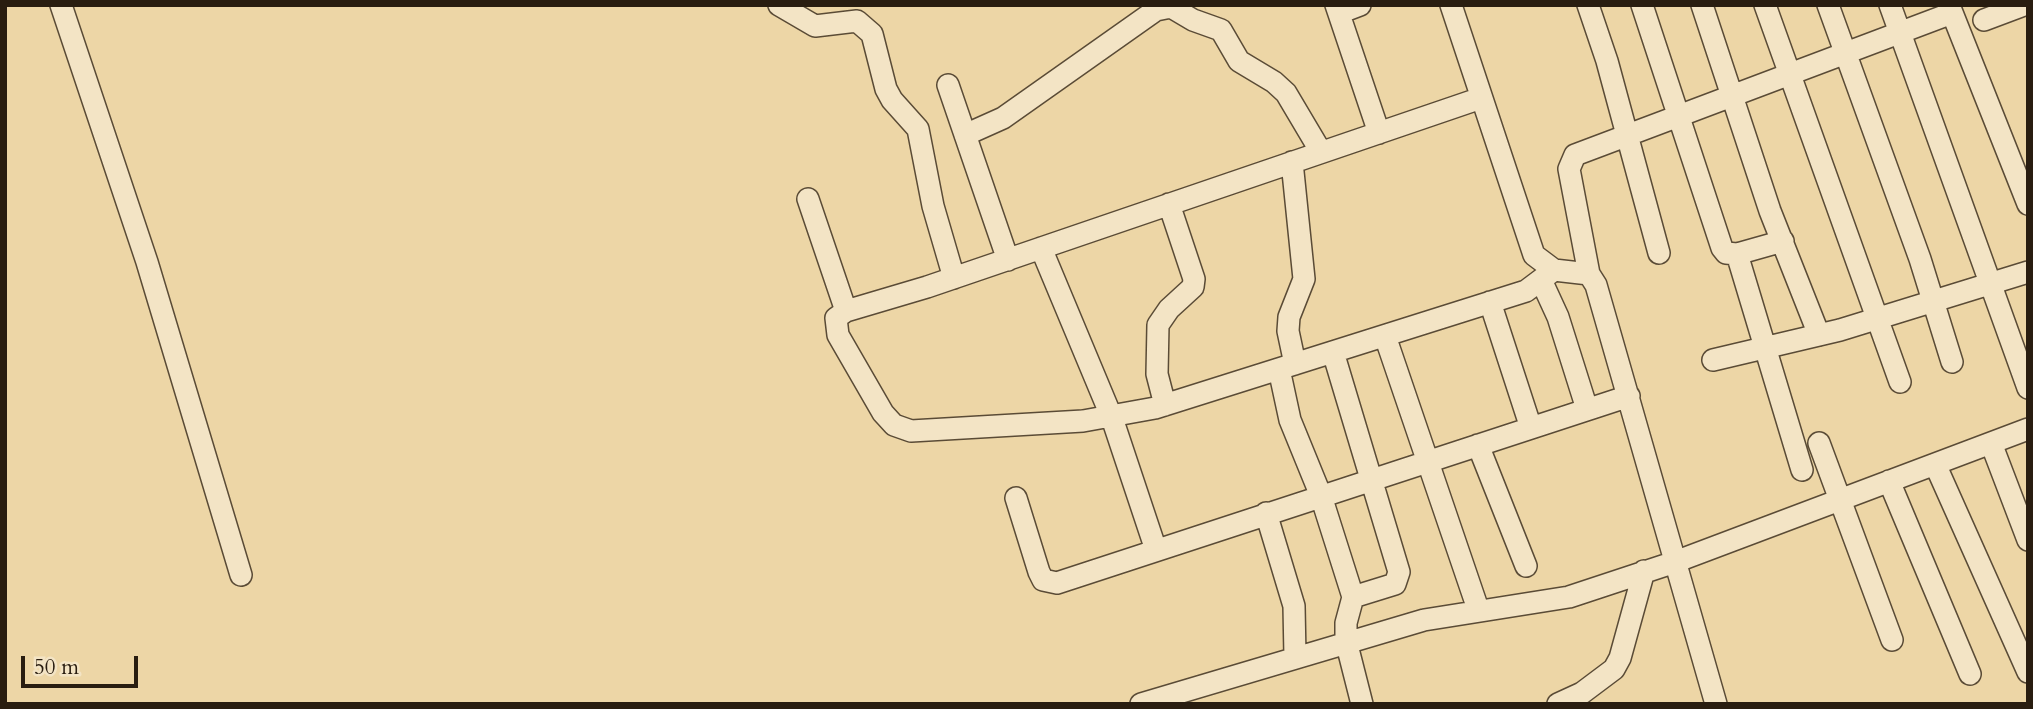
<!DOCTYPE html>
<style>
body{margin:0}
#map{position:relative;width:2033px;height:709px;overflow:hidden;background:#edd6a6;font-family:Cardo,serif}
canvas{display:block}
.frame{position:absolute;inset:0;border:7px solid #291d10;pointer-events:none}
.scale{position:absolute;left:21px;top:656px;width:117px;height:32px;box-sizing:border-box;border:4px solid #291d10;border-top:0;padding-left:9px;font-size:21px;line-height:24px;white-space:nowrap;color:#291d10;-webkit-text-stroke:5px #f3e4c5;paint-order:stroke}
</style>
<div id="map">
<canvas width="2033" height="709"></canvas>
<div class="frame"></div>
<div class="scale">50 m</div>
</div>
<script>
const ctx = document.querySelector('canvas').getContext('2d');
ctx.lineJoin = 'round';
const toPath = rows => new Path2D(rows.map(r => 'M' + r).join(''));
function trace(path, color, width, dash) { ctx.strokeStyle = color; ctx.lineWidth = width; ctx.lineCap = dash ? 'butt' : 'round'; ctx.setLineDash(dash || []); ctx.stroke(path); }
const minor = toPath([
 [61,5,147,262,241,575],
 [779,5,815,26,857,21,872,34,886,89,892,100,918,129,933,206,954,278],
 [1336,5,1379,133],
 [1451,5,1534,255,1554,270,1589,274,1596,285,1716,704],
 [1588,5,1607,61,1659,253],
 [1642,5,1722,248,1726,253,1737,254,1783,241],
 [1702,5,1770,211,1819,335],
 [1765,5,1900,382],
 [1828,5,1920,259,1952,362],
 [1890,5,2028,388],
 [1949,5,2028,204],
 [1339,13,1360,5],
 [1984,20,2024,5],
 [948,85,1008,260],
 [1481,98,927,287,846,311,836,318,838,335,883,413,894,425,911,431,1083,421,1155,408,1526,291,1554,270],
 [965,135,1003,118,1156,10,1171,7,1193,20,1221,30,1239,61,1274,82,1286,93,1321,152],
 [1292,162,1304,279,1289,317,1288,331,1295,364],
 [808,199,846,311],
 [1041,248,1112,418,1156,550],
 [1737,254,1802,470],
 [1589,274,1569,169,1575,155,1952,13],
 [1541,280,1558,317,1587,409],
 [1490,302,1531,428],
 [1385,336,1478,609],
 [1333,352,1399,572,1395,584,1353,597],
 [1713,360,1840,330,2028,272],
 [1279,369,1290,420,1321,496,1353,597,1346,623,1346,641,1362,704],
 [1165,405,1157,374,1158,325,1169,309,1193,287,1194,279,1169,204],
 [1819,443,1892,640],
 [1991,443,2028,540],
 [1478,445,1526,566],
 [1935,464,2028,672],
 [1889,481,1970,674],
 [1016,498,1039,572,1043,580,1057,583,1629,396],
 [1266,513,1294,606,1295,657],
 [1141,704,1424,620,1569,597,1675,562,2028,429],
 [1558,704,1582,693,1614,669,1620,658,1644,571]
]);
trace(minor, '#5a4b36', 24);
trace(minor, '#f3e4c5', 21);
</script>
